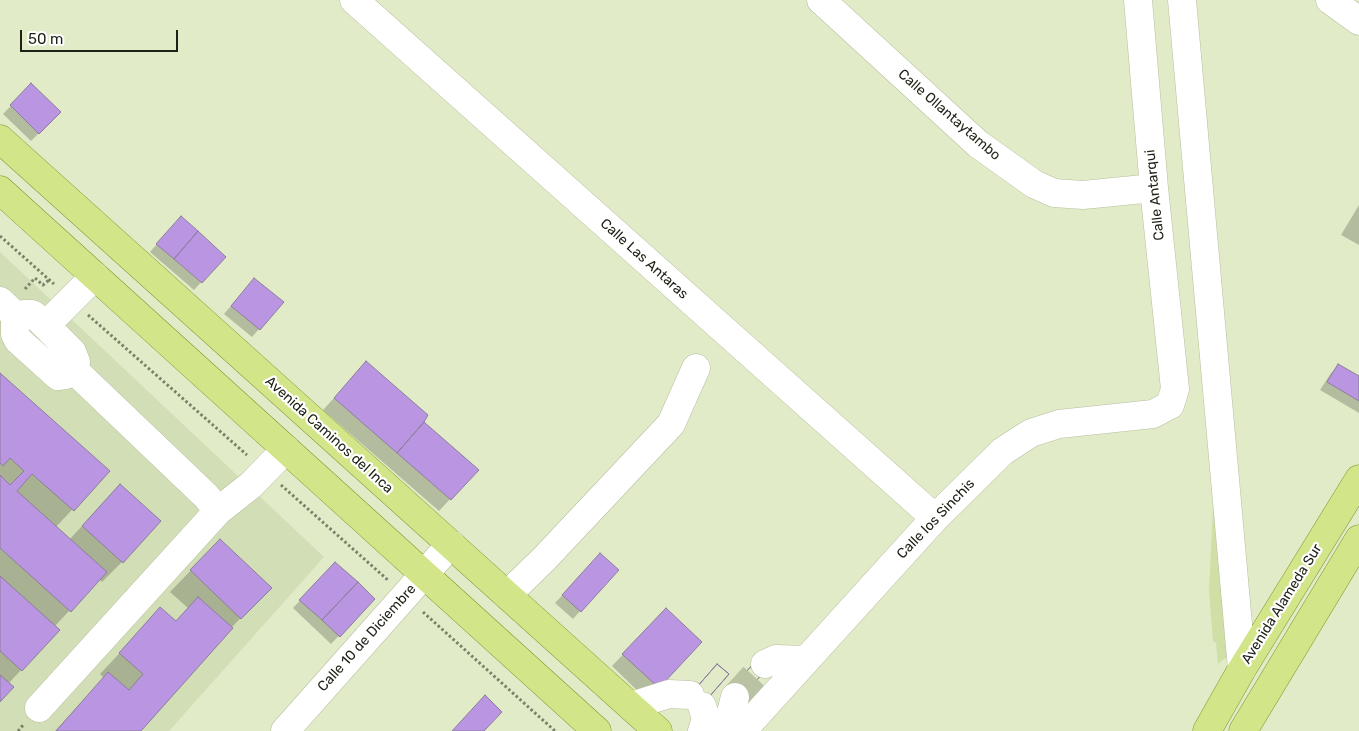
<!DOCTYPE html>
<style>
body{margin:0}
#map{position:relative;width:1359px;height:731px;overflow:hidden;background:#e1ebc8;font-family:Rubik,sans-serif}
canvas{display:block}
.scale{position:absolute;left:20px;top:30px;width:158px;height:22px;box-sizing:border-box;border:2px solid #1d2014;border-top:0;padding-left:6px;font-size:15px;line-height:18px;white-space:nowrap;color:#1d2014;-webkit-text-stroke:4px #fff;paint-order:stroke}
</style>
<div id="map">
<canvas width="1359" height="731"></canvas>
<div class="scale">50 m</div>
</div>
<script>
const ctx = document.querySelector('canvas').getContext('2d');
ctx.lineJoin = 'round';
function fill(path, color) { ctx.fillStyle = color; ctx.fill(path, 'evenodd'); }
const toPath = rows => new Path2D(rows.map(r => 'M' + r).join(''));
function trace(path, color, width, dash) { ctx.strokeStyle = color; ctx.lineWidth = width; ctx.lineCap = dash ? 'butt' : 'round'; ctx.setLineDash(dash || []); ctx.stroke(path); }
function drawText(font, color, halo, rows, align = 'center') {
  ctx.font = font + ' Rubik,sans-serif'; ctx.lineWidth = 4.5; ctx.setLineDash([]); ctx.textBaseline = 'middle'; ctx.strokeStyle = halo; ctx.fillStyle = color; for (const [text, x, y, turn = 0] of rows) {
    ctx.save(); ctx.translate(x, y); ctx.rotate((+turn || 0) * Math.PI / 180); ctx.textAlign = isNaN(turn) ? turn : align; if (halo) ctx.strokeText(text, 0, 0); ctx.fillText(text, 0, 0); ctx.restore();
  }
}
fill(toPath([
 [0,252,324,557,169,731,0,731]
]), '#d2deb6');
fill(toPath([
 [1214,486,1228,656,1218,664,1216,643,1213,641,1209,591]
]), '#d0dfa5');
fill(toPath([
 [31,85,60,112,31,141,3,114],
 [1359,205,1359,245,1341,235],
 [173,226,224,257,194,290,150,252],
 [247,287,259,329,252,337,224,314],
 [366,363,423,423,477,470,439,511,323,410],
 [1339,365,1359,377,1359,413,1320,390,1331,373],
 [0,375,108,471,55,528,69,540,120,485,122,562,102,582,99,579,54,627,21,670,8,684,0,700],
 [200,561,270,588,231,628,140,731,55,731,104,678,100,674,161,609,175,622,188,608,170,592],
 [593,562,580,611,573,619,555,603],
 [328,571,374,599,331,644,293,608],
 [655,621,701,642,646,699,612,666]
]), '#0003');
const building = toPath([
 [31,83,61,112,39,134,10,105,31,83],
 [181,216,198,231,174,259,156,244,181,216],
 [198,231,226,257,202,283,174,259,198,231],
 [254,278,284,302,260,330,231,306,254,278],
 [366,361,428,415,424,422,397,453,334,398,366,361],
 [1338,364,1359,376,1359,401,1327,382,1338,364],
 [0,373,110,471,74,511,32,474,17,491,107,572,71,612,0,548,0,475,10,485,24,471,10,458,3,466,0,463,0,373],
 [424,422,479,470,451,500,397,453,424,422],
 [120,484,161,521,123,563,82,526,120,484],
 [220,539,272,588,241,619,190,570,220,539],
 [600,553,619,570,581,612,562,595,600,553],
 [335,562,358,582,322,620,299,600,335,562],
 [0,576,60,630,22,671,0,651,0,576],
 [358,582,375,599,340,637,322,620,358,582],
 [198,597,233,628,141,731,56,731,108,672,129,690,143,674,119,653,160,607,176,621,198,597],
 [666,608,702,642,659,688,622,654,666,608],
 [759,658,769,667,738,700,728,691,759,658],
 [759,658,769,667,738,700,728,691,759,658],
 [717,664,729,674,696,712,684,702,717,664],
 [717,664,729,674,696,712,684,702,717,664],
 [0,675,14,687,0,702,0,675],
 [485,695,502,712,484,731,452,731,485,695]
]);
fill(building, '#ba95e2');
trace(building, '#8c7e9b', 1);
trace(toPath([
 [735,697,765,664]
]), '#bac2a4', 28, [28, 14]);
const minor = toPath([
 [354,0,935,518],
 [821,0,978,144,1034,184,1054,193,1083,195,1154,188],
 [1182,0,1242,669],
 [1330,0,1359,21],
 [0,301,19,319],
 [24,314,32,314,39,319,72,352,76,362,74,370,66,375,58,376,18,340,15,334,15,322,24,314],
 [46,325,95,276],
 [218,511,251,485,286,449],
 [507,595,544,559,671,424,696,368],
 [765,664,776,659,806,660],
 [631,706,669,694,690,695],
 [39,708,218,511,206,496,74,370],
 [285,731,451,544],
 [702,731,706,718,702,706],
 [729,731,728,724,735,697],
 [742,731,935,518,1003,451,1031,433,1059,424,1153,414,1170,405,1175,389,1154,188,1138,0]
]);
const major = toPath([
 [0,139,658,731],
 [0,190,597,731],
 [1207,731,1242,669,1359,479],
 [1243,731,1359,539]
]);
trace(minor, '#b6bf9e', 29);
trace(major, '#80952d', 29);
trace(toPath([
 [0,236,54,284],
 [25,289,35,278,43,285,49,280],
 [88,315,247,455],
 [281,485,389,581],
 [423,612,555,731],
 [18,731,24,724]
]), '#7a8069', 3, [2.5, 2.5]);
trace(minor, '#fff', 28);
trace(major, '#d3e589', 28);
drawText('14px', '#1d2014', '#fff', [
 ["Calle Ollantaytambo",949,115,41],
 ["Calle Antarqui",1155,195,-96],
 ["Calle Las Antaras",644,259,42],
 ["Avenida Caminos del Inca",329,435,42],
 ["Calle los Sinchis",936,519,-46],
 ["Avenida Alameda Sur",1282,604,-58],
 ["Calle 10 de Diciembre",367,638,-48]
]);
</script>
